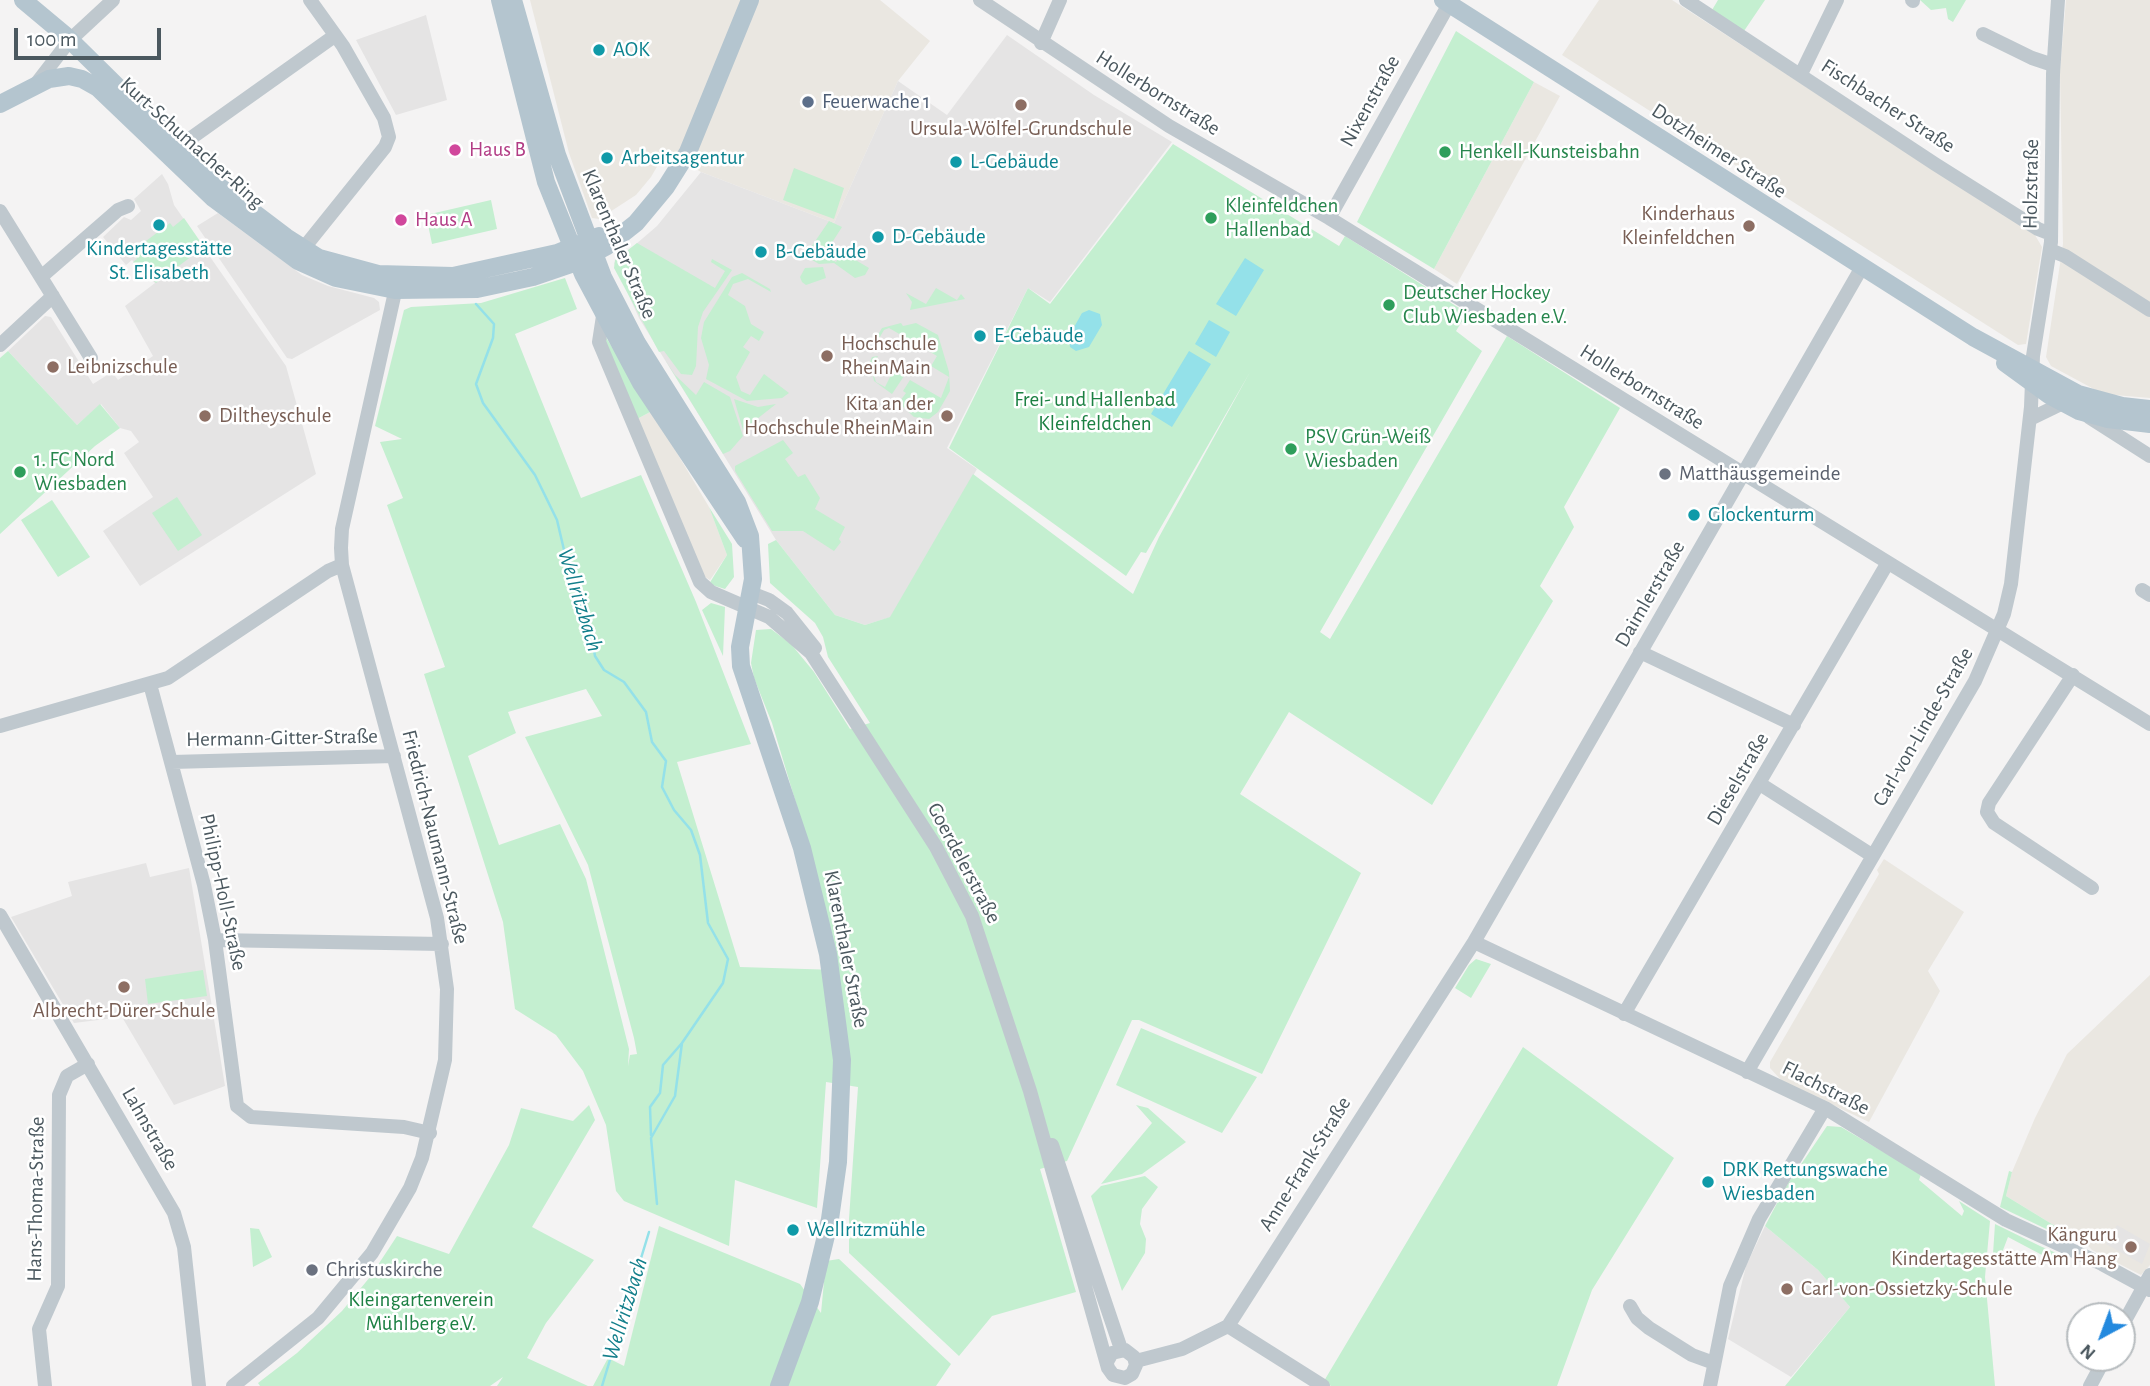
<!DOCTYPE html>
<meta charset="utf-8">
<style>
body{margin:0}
#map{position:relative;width:2150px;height:1386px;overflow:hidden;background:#f4f3f3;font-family:"Alegreya Sans",sans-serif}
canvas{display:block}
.north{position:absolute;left:2066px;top:1302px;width:70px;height:70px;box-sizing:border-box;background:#fff;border:2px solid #b7bcbf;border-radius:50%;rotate:221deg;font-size:19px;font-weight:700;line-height:28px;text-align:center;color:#4b585f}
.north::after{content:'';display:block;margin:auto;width:24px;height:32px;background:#2389de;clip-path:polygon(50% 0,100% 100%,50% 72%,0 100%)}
.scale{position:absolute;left:14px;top:28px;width:147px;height:32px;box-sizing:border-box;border:4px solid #4b585f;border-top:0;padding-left:9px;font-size:21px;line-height:24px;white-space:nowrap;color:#4b585f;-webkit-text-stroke:5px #fff;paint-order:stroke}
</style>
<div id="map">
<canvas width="2150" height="1386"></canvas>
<div class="north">N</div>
<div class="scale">100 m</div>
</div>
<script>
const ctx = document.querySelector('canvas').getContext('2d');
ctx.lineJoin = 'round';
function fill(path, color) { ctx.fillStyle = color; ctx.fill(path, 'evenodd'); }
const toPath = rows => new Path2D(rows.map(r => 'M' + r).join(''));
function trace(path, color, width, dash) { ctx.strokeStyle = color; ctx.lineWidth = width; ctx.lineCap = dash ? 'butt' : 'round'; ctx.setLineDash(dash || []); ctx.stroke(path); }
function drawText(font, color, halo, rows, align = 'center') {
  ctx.font = font + ' "Alegreya Sans",sans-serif'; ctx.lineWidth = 5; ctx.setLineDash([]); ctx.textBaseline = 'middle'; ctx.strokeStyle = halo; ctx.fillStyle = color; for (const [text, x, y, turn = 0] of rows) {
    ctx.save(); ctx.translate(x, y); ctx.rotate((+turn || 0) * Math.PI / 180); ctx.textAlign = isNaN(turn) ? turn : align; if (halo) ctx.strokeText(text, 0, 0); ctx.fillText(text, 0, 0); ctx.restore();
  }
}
fill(toPath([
 [530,0,880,0,930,41,898,81,834,223,701,172,666,151,651,177,636,195,599,219,592,218,569,153],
 [1599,0,1672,0,2035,235,2042,247,2026,344,2018,345,1562,55],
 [2066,0,2150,0,2150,398,2103,394,2051,366,2046,357,2063,244,2060,72],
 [1534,82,1560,96,1457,284,1434,269],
 [652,411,709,507,727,555,710,580,705,577,637,419],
 [1884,859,1964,912,1928,971,1940,991,1869,1122,1782,1081,1770,1068,1770,1062,1879,874,1877,870],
 [2150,975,2150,1265,2141,1275,2092,1250,2080,1237,2060,1229,2006,1196,2012,1172,2035,1118,2067,1054]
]), '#eae7e1');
fill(toPath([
 [426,15,447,100,396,115,356,40],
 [1007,35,1094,95,1172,142,1050,302,1028,288,947,448,977,469,891,617,865,625,835,615,776,540,639,318,614,263,657,226,701,172,834,223,898,81,947,115],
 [162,174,168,184,174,205,286,366,316,474,140,586,103,531,153,497,124,453,139,442,131,431,120,428,101,404,77,425,8,351,45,316,51,317,93,384,112,372,118,380,153,356,125,306,155,283,132,260,126,265,103,237,124,217,131,220,141,211,134,199],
 [218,213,302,275,328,286,374,298,379,302,380,310,292,359,287,358,197,226],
 [146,863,150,877,189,868,225,1086,174,1105,122,1017,74,1023,11,917,72,896,68,882],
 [2117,1225,2150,1244,2142,1264,2106,1244],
 [1765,1226,1818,1270,1850,1307,1791,1377,1728,1339,1746,1266]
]), '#e5e4e4');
fill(toPath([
 [1718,0,1765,0,1744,31,1712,10],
 [1920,0,1966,0,1953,22,1948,19,1946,8,1931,10],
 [1456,31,1534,82,1434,269,1357,222],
 [1173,144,1339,246,1345,236,1467,313,1456,331,1482,351,1320,632,1330,639,1507,336,1620,408,1564,507,1574,527,1540,586,1553,601,1432,805,1289,712,1240,794,1361,873,1262,1074,1139,1020,1132,1020,1067,1161,1040,1169,1076,1292,992,1316,959,1356,849,1253,849,1219,858,1087,826,1082,817,1208,735,1180,729,1246,624,1201,616,1191,606,1125,583,1071,556,1035,515,1009,503,922,424,674,445,667,387,505,403,498,380,442,402,439,375,426,404,310,411,307,481,303,565,278,577,309,515,334,538,392,581,498,641,475,696,602,751,744,677,762,740,967,837,970,813,860,772,723,754,678,751,663,756,630,771,629,791,644,814,672,850,729,870,723,828,657,823,637,815,623,770,583,768,544,776,540,835,615,865,625,890,617,973,474,1133,594,1159,537,1250,372,1146,553,1141,552,1126,576,949,448,1028,288,1050,304],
 [586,689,602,716,525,737,588,865,634,1038,637,1054,630,1055,628,1066,629,1049,586,879,560,824,499,845,468,756,516,733,508,712],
 [794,168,844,188,834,219,783,200],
 [491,200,497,229,432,244,426,215],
 [184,218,204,247,156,283,133,262,137,259,133,253,139,247,143,251,149,246,146,241,170,223,173,227],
 [829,221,842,227,824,255,836,262,842,252,869,268,865,275,855,278,834,263,819,264,805,256],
 [637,243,715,288,725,271,711,262,712,259,732,270,703,312,698,327,696,366,692,375,681,374,664,351,659,352,614,268,615,260],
 [823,267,826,278,806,285,802,282,800,277,805,268],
 [742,273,770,289,771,292,748,279,733,284,728,295,745,306,751,324,764,332,759,341,751,336,743,347,750,352,736,377,741,391,750,395,764,374,789,393,782,398,747,401,706,379,709,365,701,338,704,322,732,277],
 [936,288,957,300,961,294,965,299,910,310,912,302,906,293,926,304],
 [901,323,903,326,916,323,938,335,949,372,950,391,938,412,929,419,914,417,897,401,900,401,906,393,903,391,910,380,941,398,949,377,931,366,937,356,889,328,884,330,878,340,891,347,888,351,878,345,876,338,882,328],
 [602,331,652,411,637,419,600,339],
 [8,351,77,425,100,404,120,428,95,446,0,534,0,358],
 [878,356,871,367,876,382,885,387,894,369,904,376,892,394,874,381,870,362,872,357],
 [664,358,675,375,696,395,704,382,730,397,743,436,730,451,723,454],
 [734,399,758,407,776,404,743,430],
 [783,440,793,453,785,459,798,477,805,474,820,498,815,509,845,527,839,539,841,542,834,551,803,531,772,531,735,471,735,466],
 [177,497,202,535,178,551,152,513],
 [52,500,90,557,58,577,21,520],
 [709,507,732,544,734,577,725,589,709,584,727,555],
 [711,603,725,607,723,656,702,610],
 [1476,959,1491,964,1471,998,1455,988,1469,965],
 [203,970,207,996,148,1004,145,979],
 [1141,1028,1257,1077,1222,1133,1116,1085],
 [1523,1047,1674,1158,1592,1290,1557,1386,1331,1386,1324,1381],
 [589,1105,595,1120,532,1227,594,1260,546,1323,527,1358,588,1386,497,1386,503,1377,490,1386,260,1386,258,1383,297,1353,342,1311,370,1277,397,1236,449,1254,509,1145,521,1108,573,1121],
 [1136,1105,1148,1108,1186,1142,1142,1174,1101,1184,1152,1123],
 [1827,1126,1841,1127,1921,1174,1919,1180,1962,1216,1964,1211,1959,1201,1990,1221,1985,1277,1995,1386,1785,1386,1850,1307,1818,1270,1765,1226,1785,1188],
 [2009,1171,2012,1172,2006,1196,2060,1229,2061,1236,2000,1207],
 [1145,1176,1158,1187,1142,1209,1140,1224,1146,1239,1145,1253,1122,1291,1091,1196,1101,1186],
 [1995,1224,2040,1246,2063,1256,2042,1255,2008,1237,2000,1258,1996,1256,1993,1254],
 [659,1226,800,1284,821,1313,826,1261,839,1259,951,1364,936,1386,593,1386,608,1358,624,1366],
 [250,1228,259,1229,272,1257,253,1267]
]), '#c4efd0');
fill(toPath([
 [1245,258,1264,270,1236,316,1216,304],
 [1089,310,1100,314,1102,325,1089,347,1076,351,1070,347,1069,336,1082,313],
 [1209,320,1230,332,1216,357,1195,344],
 [1189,351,1211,364,1172,427,1151,414]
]), '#94e1e9');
trace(toPath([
 [476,304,494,324,493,338,476,384,483,403,535,475,557,520,568,567,580,586,583,623,592,639,595,656,604,670,624,682,646,712,652,742,666,761,662,787,674,810,691,830,700,855,708,923,728,959,723,983,682,1043,675,1096,651,1138,657,1204],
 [651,1135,650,1107,660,1093,663,1065,682,1043],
 [602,1386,649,1232]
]), '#94e1e9', 2.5);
trace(toPath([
 [980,0,1169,126,1329,218,2150,724],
 [1686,0,1935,164,2038,229,2051,234],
 [1912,0,1913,1],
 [1983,34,2032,58,2053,65],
 [1041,43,1060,0],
 [1801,74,1837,0],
 [36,84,70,40,113,0],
 [177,148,333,37],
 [0,211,91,358],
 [1329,218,1449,4],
 [303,249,385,147,389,137,384,118,343,46,310,0],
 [2050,250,2065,256,2150,310],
 [41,277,118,210,128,206],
 [603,316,599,342,700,582,711,592,769,617,811,653,936,847,972,916,1030,1091,1108,1368,1113,1375,1125,1378,1132,1374,1136,1365,1134,1357,1125,1350,1112,1353,1108,1360],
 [0,345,53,296],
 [2089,417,2150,456],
 [2030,419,2063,403],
 [2142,590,2150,595],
 [751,593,769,600,787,613,815,648],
 [1640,652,1794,725],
 [2073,675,1989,803,1987,812,1994,823,2092,888],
 [150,684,204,885,215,940,237,1106,251,1117,404,1127,430,1133],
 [0,726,168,678,328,571,342,565],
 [172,762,394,756],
 [1760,784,1873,856],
 [0,915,174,1213,184,1247,199,1386],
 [215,940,442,944],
 [1474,942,1825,1108,2006,1220,2102,1264,2150,1290],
 [1624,1014,1887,564],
 [1747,1072,1975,681,2004,614,2011,584,2031,407,2033,356,2051,242,2053,74,2058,0],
 [1052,1145,1121,1349],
 [1630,1306,1637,1318,1649,1328,1692,1355,1714,1363],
 [1228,1326,1323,1386],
 [2122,1326,2150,1275],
 [1136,1361,1182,1349,1228,1326,1474,942,1862,267],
 [45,1386,39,1329,58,1286,59,1095,67,1076,88,1064],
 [233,1386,318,1318,372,1253,410,1188,422,1158,445,1060,447,989,437,918,342,565,341,548,342,529,397,283],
 [1710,1386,1730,1286,1759,1219,1825,1108],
 [2090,1386,2105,1358]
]), '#bfc8ce', 14);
trace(toPath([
 [23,0,66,36,216,184,286,237,319,258,378,274,453,276,557,253,599,236],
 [500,0,546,182,583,274,641,383,745,539],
 [513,0,557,155,603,277,637,343,737,502,750,536,753,579,740,647,741,666,802,848,828,954,842,1060,838,1162,830,1219,810,1302,779,1386],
 [1443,0,1973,337,2078,394,2122,406,2150,409],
 [0,104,49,79,69,76,82,79,98,88,213,198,298,261,336,278,395,290,477,289,533,277,577,262,607,246,636,223,666,187,688,152,750,0],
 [2005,363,2049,395,2079,411,2108,419,2150,424]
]), '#b4c5cf', 18);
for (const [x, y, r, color] of [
 [599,50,7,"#0f9aa8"],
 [808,102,7,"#5c6f8a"],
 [1021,105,7,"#8d6e63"],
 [455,150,7,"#d1479c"],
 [1445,152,7,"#2e9e5b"],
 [607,158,7,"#0f9aa8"],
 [956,162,7,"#0f9aa8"],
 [1211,218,7,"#2e9e5b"],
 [401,220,7,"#d1479c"],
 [159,225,7,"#0f9aa8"],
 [1749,226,7,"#8d6e63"],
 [878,237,7,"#0f9aa8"],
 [761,252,7,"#0f9aa8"],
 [1389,305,7,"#2e9e5b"],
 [980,336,7,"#0f9aa8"],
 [827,356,7,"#8d6e63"],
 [53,367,7,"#8d6e63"],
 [205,416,7,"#8d6e63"],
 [947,416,7,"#8d6e63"],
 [1291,449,7,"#2e9e5b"],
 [20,472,7,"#2e9e5b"],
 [1665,474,7,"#6b7280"],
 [1694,515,7,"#0f9aa8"],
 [124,987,7,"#8d6e63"],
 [1708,1182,7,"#0f9aa8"],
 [793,1230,7,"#0f9aa8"],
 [2131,1247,7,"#8d6e63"],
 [312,1270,7,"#6b7280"],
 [1787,1289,7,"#8d6e63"]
]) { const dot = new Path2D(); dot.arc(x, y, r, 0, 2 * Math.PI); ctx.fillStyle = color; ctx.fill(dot); trace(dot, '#fff', 2.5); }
drawText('21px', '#0d838f', '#fff', [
 ["AOK",613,50],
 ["Arbeitsagentur",621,158],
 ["L-Gebäude",970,162],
 ["D-Gebäude",892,237],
 ["Kindertagesstätte",159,249,"center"],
 ["St. Elisabeth",159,273,"center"],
 ["B-Gebäude",775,252],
 ["E-Gebäude",994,336],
 ["Glockenturm",1708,515],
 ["DRK Rettungswache",1722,1170],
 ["Wiesbaden",1722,1194],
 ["Wellritzmühle",807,1230]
], 'left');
drawText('21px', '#4b585f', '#fff', [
 ["Hollerbornstraße",1158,93,32],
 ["Nixenstraße",1370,101,-61],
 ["Fischbacher Straße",1888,106,33],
 ["Kurt-Schumacher-Ring",192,143,42],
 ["Dotzheimer Straße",1719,151,33],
 ["Holzstraße",2031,184,-89],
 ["Klarenthaler Straße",619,244,67],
 ["Hollerbornstraße",1642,387,32],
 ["Daimlerstraße",1650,594,-60],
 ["Carl-von-Linde-Straße",1923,727,-60],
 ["Hermann-Gitter-Straße",282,738,-1],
 ["Dieselstraße",1738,779,-60],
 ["Friedrich-Naumann-Straße",435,837,76],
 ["Goerdelerstraße",964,863,62],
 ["Philipp-Holl-Straße",223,892,78],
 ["Klarenthaler Straße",846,949,79],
 ["Flachstraße",1826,1088,27],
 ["Lahnstraße",150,1129,60],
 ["Anne-Frank-Straße",1305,1164,-58],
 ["Hans-Thoma-Straße",36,1199,-89]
]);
drawText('21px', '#4e5e75', '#fff', [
 ["Feuerwache 1",822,102]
], 'left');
drawText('21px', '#785e54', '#fff', [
 ["Ursula-Wölfel-Grundschule",1021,129,"center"],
 ["Kinderhaus",1735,214,"right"],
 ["Kleinfeldchen",1735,238,"right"],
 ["Hochschule",841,344],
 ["RheinMain",841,368],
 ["Leibnizschule",67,367],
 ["Kita an der",933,404,"right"],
 ["Hochschule RheinMain",933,428,"right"],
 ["Diltheyschule",219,416],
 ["Albrecht-Dürer-Schule",124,1011,"center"],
 ["Känguru",2117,1235,"right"],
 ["Kindertagesstätte Am Hang",2117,1259,"right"],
 ["Carl-von-Ossietzky-Schule",1801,1289]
], 'left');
drawText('21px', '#b23c85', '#fff', [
 ["Haus B",469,150],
 ["Haus A",415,220]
], 'left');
drawText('21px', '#27864d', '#fff', [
 ["Henkell-Kunsteisbahn",1459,152],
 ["Kleinfeldchen",1225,206],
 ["Hallenbad",1225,230],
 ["Deutscher Hockey",1403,293],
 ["Club Wiesbaden e.V.",1403,317],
 ["PSV Grün-Weiß",1305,437],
 ["Wiesbaden",1305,461],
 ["1. FC Nord",34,460],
 ["Wiesbaden",34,484]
], 'left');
drawText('21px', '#1c8043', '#fff', [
 ["Frei- und Hallenbad",1095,400],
 ["Kleinfeldchen",1095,424],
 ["Kleingartenverein",421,1300],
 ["Mühlberg e.V.",421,1324]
]);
drawText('21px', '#5b616d', '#fff', [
 ["Matthäusgemeinde",1679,474],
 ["Christuskirche",326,1270]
], 'left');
drawText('italic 23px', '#137f8b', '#fff', [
 ["Wellritzbach",580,600,73],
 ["Wellritzbach",625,1309,-73]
]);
</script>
